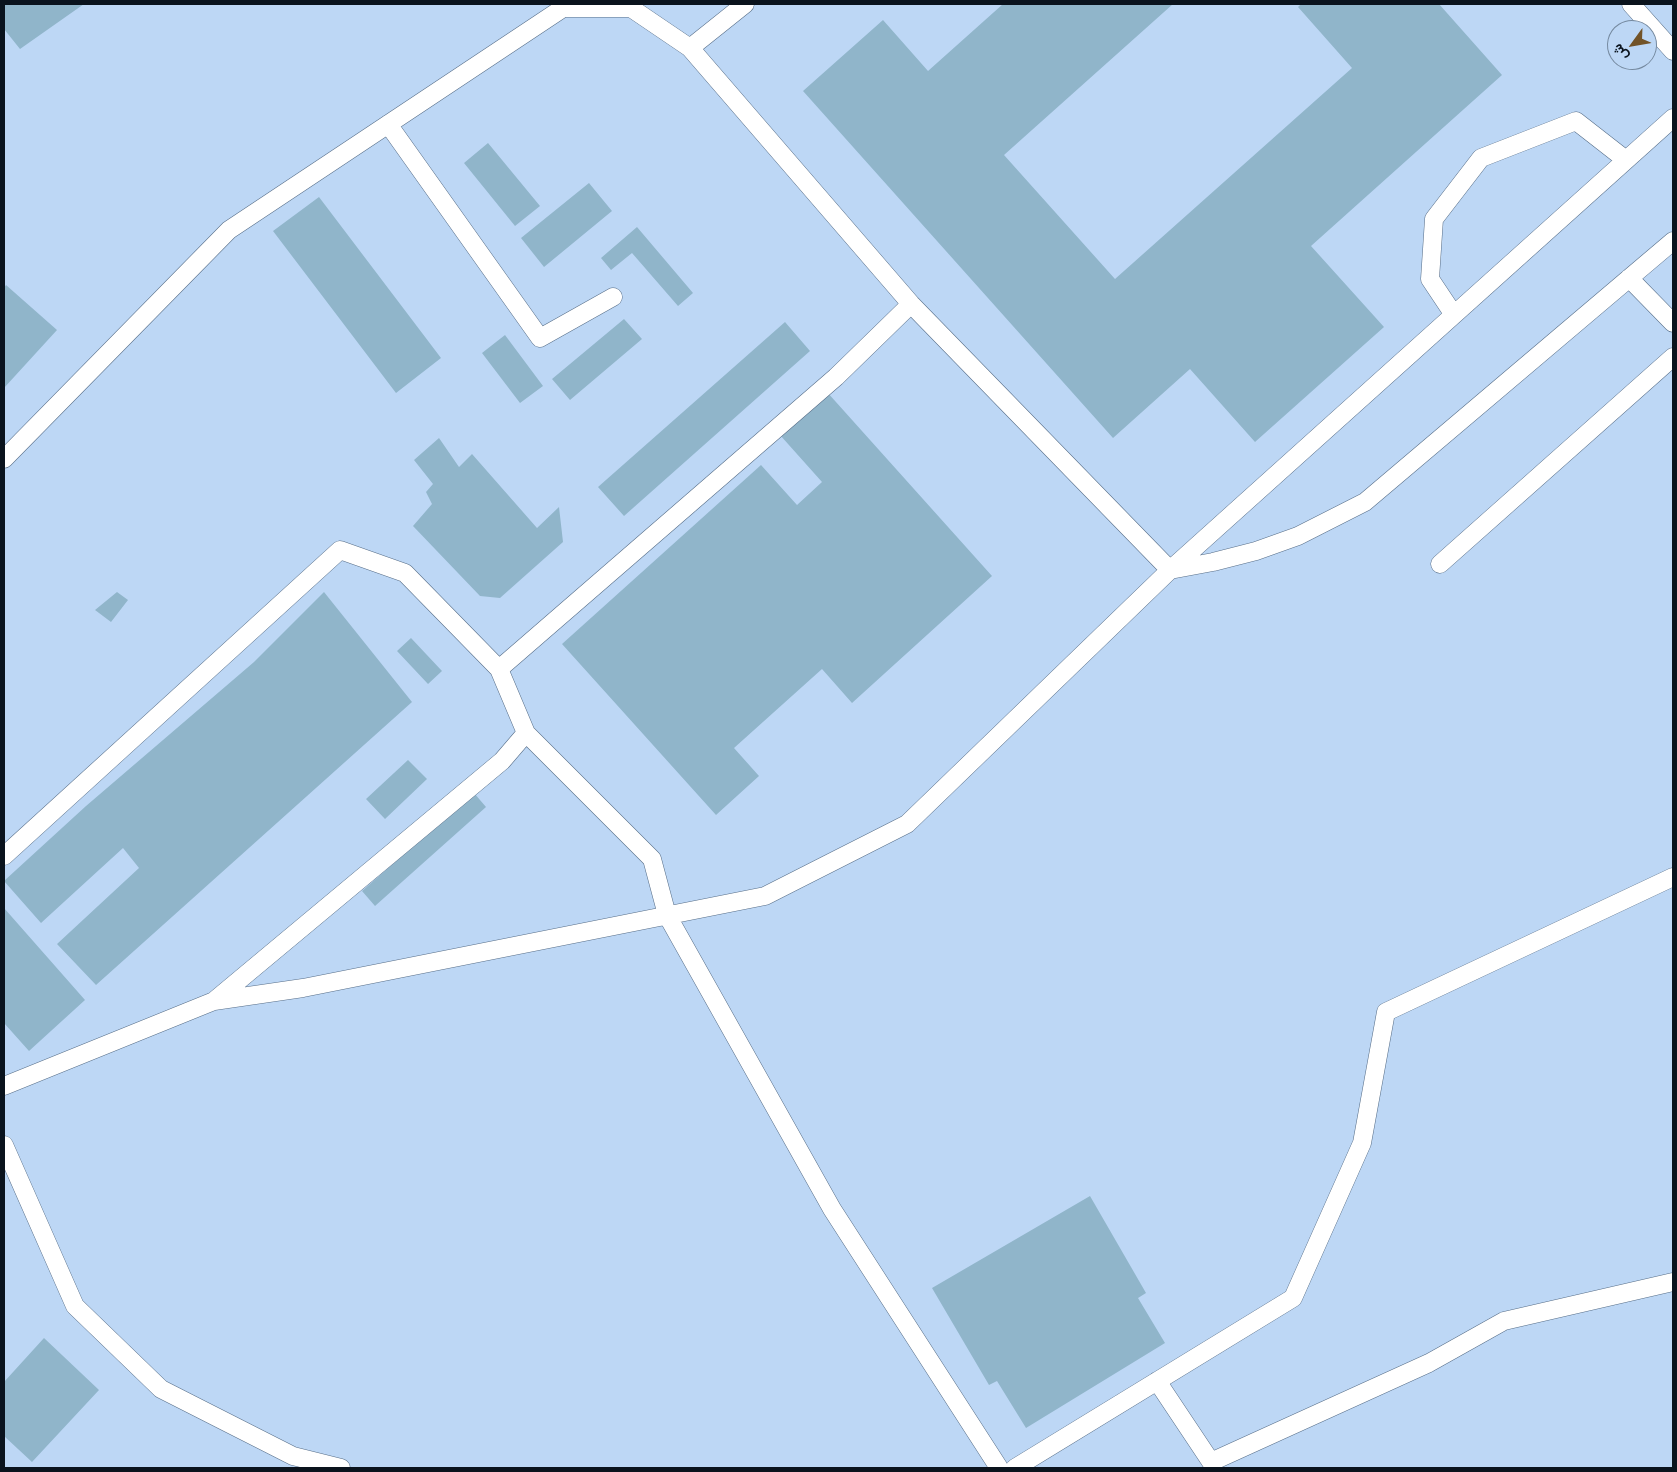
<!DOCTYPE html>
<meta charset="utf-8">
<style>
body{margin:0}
#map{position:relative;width:1677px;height:1472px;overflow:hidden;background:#bdd7f5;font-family:"DM Sans",Vazirmatn,sans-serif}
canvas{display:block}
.frame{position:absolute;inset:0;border:5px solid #0a131d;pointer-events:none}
.north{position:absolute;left:1607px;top:20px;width:50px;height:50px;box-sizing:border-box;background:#bdd7f5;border:1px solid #75899f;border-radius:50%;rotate:238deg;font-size:14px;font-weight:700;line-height:20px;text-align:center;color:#0a131d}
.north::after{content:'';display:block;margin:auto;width:18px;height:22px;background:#725328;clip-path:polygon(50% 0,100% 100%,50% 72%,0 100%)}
</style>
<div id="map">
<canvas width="1677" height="1472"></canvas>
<div class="frame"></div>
<div class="north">ش</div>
</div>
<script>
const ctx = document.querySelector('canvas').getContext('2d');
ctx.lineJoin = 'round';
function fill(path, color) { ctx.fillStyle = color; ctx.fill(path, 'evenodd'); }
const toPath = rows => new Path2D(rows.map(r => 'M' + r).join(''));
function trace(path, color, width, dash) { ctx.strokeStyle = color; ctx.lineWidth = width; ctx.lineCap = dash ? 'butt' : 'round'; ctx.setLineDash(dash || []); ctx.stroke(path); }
fill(toPath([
 [4,4,84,4,20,49,4,29],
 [1003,4,1173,4,1004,155,1115,279,1352,68,1298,7,1301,4,1439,4,1502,75,1311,246,1384,327,1255,442,1190,369,1113,438,803,91,883,20,928,71],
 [488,143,540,206,515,226,464,163],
 [589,183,612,211,544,267,521,238],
 [319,197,441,358,396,393,273,231],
 [637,227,693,293,678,306,632,253,611,270,601,258],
 [6,285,57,330,4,388,4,288],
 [624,319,642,339,570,400,552,379],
 [785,322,810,351,624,516,598,487],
 [505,335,543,386,520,403,482,353],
 [827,392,992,576,852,703,822,669,734,748,759,776,716,815,562,644,761,465,797,505,822,482,780,435],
 [439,438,459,467,472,454,537,528,559,507,563,542,500,598,480,596,413,526,432,504,426,492,433,484,414,460],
 [117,592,128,600,111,622,95,610],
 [324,592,412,702,96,985,57,944,139,868,123,848,41,923,4,881,86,806,254,662],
 [411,638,442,671,428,684,397,651],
 [408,760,427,779,385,819,366,799],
 [474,793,486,807,375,906,362,891],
 [4,908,85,1000,29,1051,4,1023],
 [1090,1196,1146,1293,1138,1298,1165,1343,1026,1428,997,1381,989,1385,932,1288],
 [44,1338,99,1390,32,1462,4,1436,4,1382]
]), '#90b5ca');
const service = toPath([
 [1631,4,1673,51],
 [690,48,745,4],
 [388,124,540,338,613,297],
 [1629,278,1673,323],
 [1454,315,1430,279,1434,219,1481,158,1576,121,1626,160],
 [4,459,229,230,563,8,631,8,690,48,911,304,1170,570,1213,562,1256,551,1298,536,1365,502,1673,241],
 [1440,564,1673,357],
 [499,669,836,377,911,304],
 [4,856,340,550,405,573,499,669,526,733,652,859,667,915,832,1209,999,1468],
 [214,1001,502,761,526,733],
 [4,1086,214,1001,303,988,765,896,907,824,1170,570,1673,118],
 [4,1145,75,1306,161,1389,293,1456,341,1468],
 [1157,1381,1211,1462,1429,1363,1504,1321,1673,1282],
 [1015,1468,1293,1298,1362,1143,1386,1012,1673,877]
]);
trace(service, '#576e88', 19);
trace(service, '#fff', 18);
</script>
